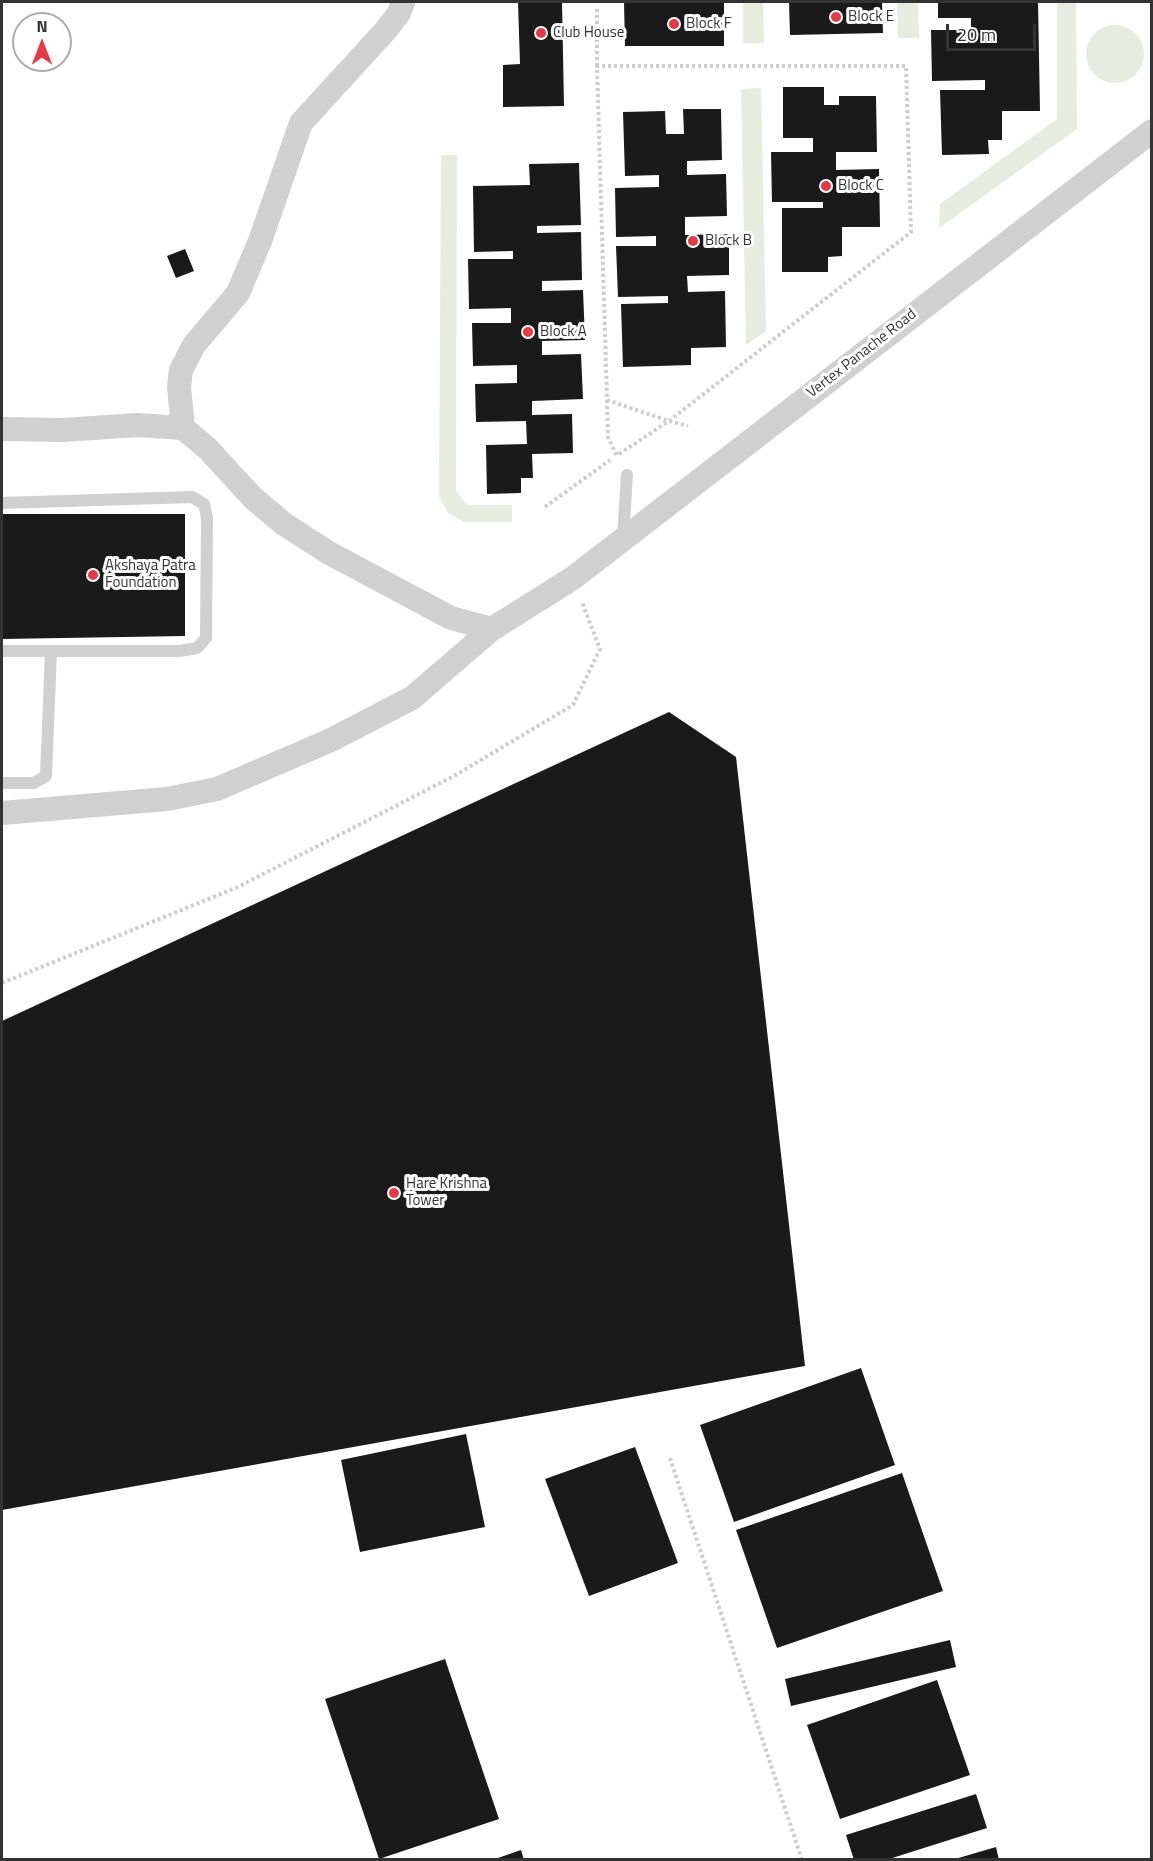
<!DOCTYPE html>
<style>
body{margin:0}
#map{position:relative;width:1153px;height:1861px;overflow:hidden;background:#fff;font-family:"Titillium Web",sans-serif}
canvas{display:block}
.frame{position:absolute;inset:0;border:3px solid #333;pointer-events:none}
.north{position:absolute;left:12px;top:12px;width:60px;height:60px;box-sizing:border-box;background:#fff;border:2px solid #adadad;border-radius:50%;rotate:0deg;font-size:16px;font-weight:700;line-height:24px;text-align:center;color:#333}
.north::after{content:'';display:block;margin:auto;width:21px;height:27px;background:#e63946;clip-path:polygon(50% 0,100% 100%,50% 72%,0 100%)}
.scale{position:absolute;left:946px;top:24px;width:90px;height:27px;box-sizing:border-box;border:3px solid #333;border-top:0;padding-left:8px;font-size:18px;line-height:21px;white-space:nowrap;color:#333;-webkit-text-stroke:4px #fff;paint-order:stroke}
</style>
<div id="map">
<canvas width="1153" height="1861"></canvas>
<div class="frame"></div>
<div class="north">N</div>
<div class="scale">20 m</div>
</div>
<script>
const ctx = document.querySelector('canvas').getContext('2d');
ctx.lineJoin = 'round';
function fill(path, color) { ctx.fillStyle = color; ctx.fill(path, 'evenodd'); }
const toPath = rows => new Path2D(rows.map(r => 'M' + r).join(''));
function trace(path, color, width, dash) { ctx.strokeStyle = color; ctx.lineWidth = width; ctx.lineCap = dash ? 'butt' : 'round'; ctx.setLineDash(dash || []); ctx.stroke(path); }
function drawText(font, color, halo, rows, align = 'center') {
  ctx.font = font + ' "Titillium Web",sans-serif'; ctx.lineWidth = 6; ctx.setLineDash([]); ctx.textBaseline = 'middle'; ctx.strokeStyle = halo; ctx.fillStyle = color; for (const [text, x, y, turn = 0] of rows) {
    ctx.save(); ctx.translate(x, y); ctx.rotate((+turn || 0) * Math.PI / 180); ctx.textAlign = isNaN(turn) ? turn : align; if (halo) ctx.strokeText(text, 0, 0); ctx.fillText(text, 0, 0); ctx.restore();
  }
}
fill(toPath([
 [743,2,763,2,764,43,743,43],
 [897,2,918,2,919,38,898,38],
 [1057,2,1076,2,1077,129,939,228,940,204,1057,119],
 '1086 54a29 29 0 1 1 58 0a29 29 0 1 1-58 0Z',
 [761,88,766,331,746,345,741,89],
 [441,155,457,155,456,491,467,505,512,505,512,522,464,522,448,513,439,497]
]), '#e6ecdf');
fill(toPath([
 [518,2,562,2,564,106,503,107,503,65,520,64],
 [624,2,724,2,724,46,625,46],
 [789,2,882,2,883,33,790,35],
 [938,2,1038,2,1040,111,1002,111,1002,140,988,140,989,154,942,155,940,90,985,90,985,80,932,81,931,30,971,30,971,18,938,18],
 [783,87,824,87,824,105,839,105,839,96,876,96,877,152,836,152,836,170,879,169,880,227,842,227,842,256,828,257,828,272,782,272,782,208,823,208,823,202,772,202,771,152,813,152,813,138,783,138],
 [683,109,721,109,722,160,687,161,687,175,726,174,727,216,685,217,685,235,729,234,729,275,687,276,688,292,725,291,726,347,691,348,691,365,623,367,621,304,668,303,668,296,618,297,616,246,656,246,656,236,616,237,615,188,659,187,659,175,625,176,623,112,665,111,666,134,684,134],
 [579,163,581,225,537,226,537,233,581,232,582,280,542,281,542,291,583,290,585,340,542,341,542,355,581,354,583,399,532,401,532,415,572,414,573,453,532,454,533,478,521,478,521,493,487,494,486,445,527,444,526,421,476,422,475,384,517,383,517,365,473,366,472,323,511,323,511,308,469,309,468,259,513,259,513,251,474,252,473,186,530,185,529,164],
 [185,249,194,271,176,278,167,256],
 [2,514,185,514,185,636,2,639],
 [669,712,736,757,805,1366,2,1510,2,1021],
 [861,1368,895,1465,734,1522,700,1425],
 [466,1434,485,1527,360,1552,341,1460],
 [635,1447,678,1563,589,1596,545,1479],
 [902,1473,943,1591,777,1648,736,1530],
 [950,1640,956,1667,791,1706,785,1679],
 [445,1659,499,1819,379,1859,325,1699],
 [937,1680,970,1775,840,1819,807,1725],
 [976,1794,987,1828,886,1860,854,1860,846,1835],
 [996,1847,999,1860,955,1860,955,1859],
 [521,1850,524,1860,495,1860,495,1859]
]), '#1a1a1a');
trace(toPath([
 [597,9,597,66],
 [607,400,608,437,617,456],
 [619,454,669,421,911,232,906,66,597,66,607,400,669,421,688,426],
 [545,507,610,460],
 [2,983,238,887,454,776,573,705,600,649,582,602],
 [670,1458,802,1860]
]), '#cdcdcd', 4, [3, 3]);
trace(toPath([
 [2,503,192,497,204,504,207,518,206,638,197,648,180,651,2,651],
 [623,537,627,475],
 [2,783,34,783,46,776,51,651]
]), '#d0d0d0', 12);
trace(toPath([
 [183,428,179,387,181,370,194,345,238,293,260,241,301,123,386,30,399,13,403,2],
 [2,429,64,430,137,425,183,428,207,448,253,498,284,524,329,553,451,618,492,629],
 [2,813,167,799,217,789,331,740,412,698,492,629,573,578,1152,131]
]), '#d0d0d0', 24);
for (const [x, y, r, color] of [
 [836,17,6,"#e63946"],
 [674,24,6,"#e63946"],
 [541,33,6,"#e63946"],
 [826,186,6,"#e63946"],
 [693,241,6,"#e63946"],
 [528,332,6,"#e63946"],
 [93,575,6,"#e63946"],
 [394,1193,6,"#e63946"]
]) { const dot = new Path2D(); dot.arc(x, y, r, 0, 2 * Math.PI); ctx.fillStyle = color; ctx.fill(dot); trace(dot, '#fff', 2); }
drawText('15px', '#333', '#fff', [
 ["Block E",848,17],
 ["Block F",686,24],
 ["Club House",553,33],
 ["Block C",838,186],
 ["Block B",705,241],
 ["Block A",540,332],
 ["Akshaya Patra",105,566],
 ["Foundation",105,583],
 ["Hare Krishna",406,1184],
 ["Tower",406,1201]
], 'left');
drawText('15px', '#333', '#fff', [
 ["Vertex Panache Road",862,354,-38]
]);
</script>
